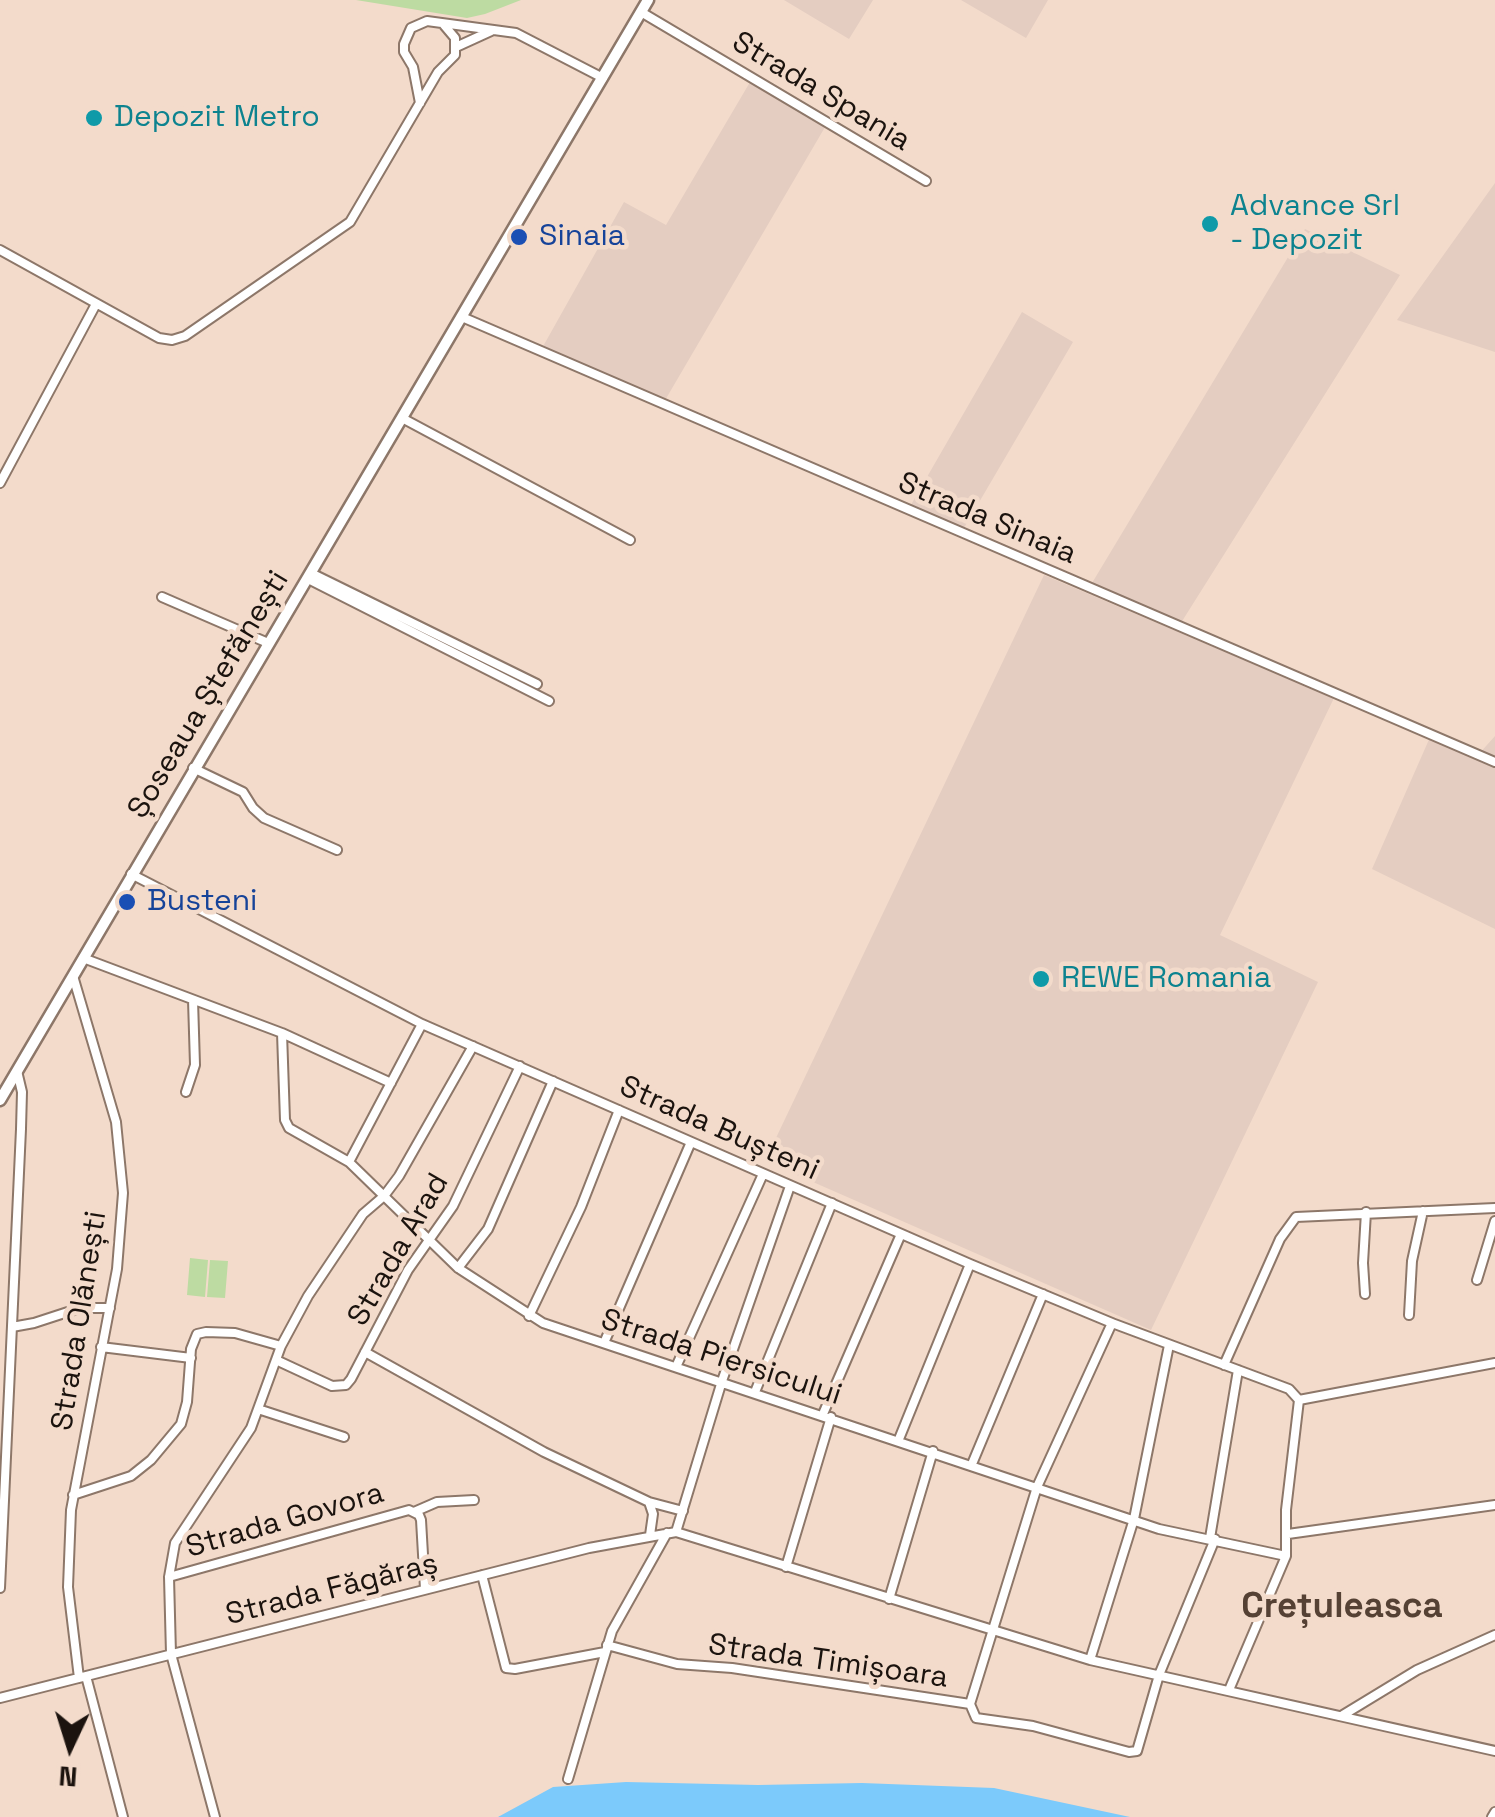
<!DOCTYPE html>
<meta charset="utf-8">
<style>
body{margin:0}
#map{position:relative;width:1495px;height:1817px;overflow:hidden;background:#f3dbcb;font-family:"Space Grotesk",sans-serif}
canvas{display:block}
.north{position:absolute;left:20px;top:1697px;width:100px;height:100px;-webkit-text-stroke:8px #f3dbcb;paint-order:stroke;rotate:184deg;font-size:28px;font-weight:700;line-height:40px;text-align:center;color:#1b130e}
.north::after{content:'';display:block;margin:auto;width:35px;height:45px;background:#1b130e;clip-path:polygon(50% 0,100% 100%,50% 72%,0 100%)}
</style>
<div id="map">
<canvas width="1495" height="1817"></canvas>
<div class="north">N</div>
</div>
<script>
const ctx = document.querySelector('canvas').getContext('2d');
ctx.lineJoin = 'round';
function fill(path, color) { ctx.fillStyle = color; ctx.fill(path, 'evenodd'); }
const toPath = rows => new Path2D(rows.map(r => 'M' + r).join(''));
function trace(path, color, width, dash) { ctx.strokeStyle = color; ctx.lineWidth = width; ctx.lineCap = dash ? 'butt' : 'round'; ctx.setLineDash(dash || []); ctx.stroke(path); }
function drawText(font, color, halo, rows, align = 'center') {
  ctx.font = font + ' "Space Grotesk",sans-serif'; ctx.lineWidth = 9; ctx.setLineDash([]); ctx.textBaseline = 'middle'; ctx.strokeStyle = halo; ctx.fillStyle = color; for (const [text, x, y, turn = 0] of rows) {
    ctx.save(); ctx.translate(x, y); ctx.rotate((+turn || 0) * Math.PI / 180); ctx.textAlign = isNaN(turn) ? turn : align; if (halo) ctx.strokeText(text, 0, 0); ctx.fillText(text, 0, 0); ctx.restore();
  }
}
fill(toPath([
 [784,0,873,0,849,39],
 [961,0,1048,0,1026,38],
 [753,77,828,122,664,402,541,350,624,202,666,225],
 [1495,183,1495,352,1397,320],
 [1305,229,1400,275,1179,626,1089,588],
 [1022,312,1073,342,961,533,908,510],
 [1044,575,1334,698,1220,935,1318,982,1151,1330,765,1161],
 [1431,735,1478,755,1495,736,1495,929,1372,869]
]), '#e4cdc1');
fill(toPath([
 [356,0,521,0,485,14,467,18],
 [190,1258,208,1260,205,1297,187,1295],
 [210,1260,228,1261,225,1298,207,1297]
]), '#bddba2');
fill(toPath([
 [626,1782,758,1785,862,1783,994,1788,1130,1817,498,1817,553,1787]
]), '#7ccafb');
const minor = toPath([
 [641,12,926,181],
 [456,47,491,31],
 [420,103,413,67,404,52,404,44,411,28,427,21,516,33,603,78],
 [0,250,159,338,172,340,185,336,350,222,438,72,455,55,455,38,444,25],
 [462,317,1495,762],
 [402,418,630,540],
 [0,483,96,304],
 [311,573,537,684],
 [308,579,549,701],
 [162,597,268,643],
 [193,768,243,792,253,808,264,818,337,850],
 [131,874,422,1024,970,1264,1112,1323,1289,1389,1299,1400],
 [83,958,282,1033,391,1083],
 [73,976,116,1122,123,1193,117,1269,71,1510,68,1587,79,1678],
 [282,1033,285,1120,289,1128,349,1162,458,1268,543,1323,1159,1529,1286,1556],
 [186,1092,195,1065,193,1000],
 [349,1162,422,1024],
 [458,1268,488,1229,553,1081],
 [1477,1280,1495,1221],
 [1365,1294,1363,1263,1366,1212],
 [1409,1315,1412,1261,1423,1211],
 [529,1316,581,1207,619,1110],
 [12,1327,34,1323,80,1308,110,1308],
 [604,1343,691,1142],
 [101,1347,191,1358],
 [365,1352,544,1452,649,1502,653,1514,650,1535],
 [276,1360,332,1386,346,1385,351,1379,408,1270,453,1206,520,1066],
 [1224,1365,1280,1239,1296,1217,1495,1208],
 [676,1367,763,1174],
 [755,1392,832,1203],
 [1299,1400,1495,1363],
 [258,1409,344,1437],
 [823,1414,901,1234],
 [899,1439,970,1264],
 [972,1464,1043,1294],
 [73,1495,131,1476,151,1460,181,1424,187,1402,191,1349,197,1334,206,1332,235,1333,281,1346],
 [649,1502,683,1511],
 [414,1512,437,1502,474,1500],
 [676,1532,722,1381,790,1186],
 [1288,1534,1495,1505],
 [1210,1538,1238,1370],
 [786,1567,831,1417],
 [482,1575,506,1668,515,1669,605,1652],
 [169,1577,409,1510,419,1515,421,1520,425,1589],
 [0,1588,21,1129,22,1092,17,1071],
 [889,1599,933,1451],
 [607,1645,677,1664,732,1668,970,1704,1037,1487,1112,1323],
 [1090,1660,1134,1519,1169,1345],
 [86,1676,123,1817],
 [1229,1690,1286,1556,1286,1510,1299,1400],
 [0,1698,589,1548,676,1532,1090,1660,1495,1751],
 [970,1704,976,1718,1033,1726,1129,1752,1137,1751,1159,1675,1215,1539],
 [1343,1715,1417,1670,1495,1635],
 [568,1779,612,1631,667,1533],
 [215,1817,171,1654,169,1577,175,1543,251,1428,281,1346,308,1296,363,1214,384,1196,399,1176,473,1046],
 [1492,1817,1495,1812]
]);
const secondary = toPath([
 [0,1100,648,0]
]);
trace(minor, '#8d7769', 12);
trace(secondary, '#8d7769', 15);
trace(minor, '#fff', 8);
trace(secondary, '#fff', 10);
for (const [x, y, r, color] of [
 [94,118,10,"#0f9aa8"],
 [1210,224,10,"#0f9aa8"],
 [519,237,10,"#1a4fb4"],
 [127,902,10,"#1a4fb4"],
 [1041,979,10,"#0f9aa8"]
]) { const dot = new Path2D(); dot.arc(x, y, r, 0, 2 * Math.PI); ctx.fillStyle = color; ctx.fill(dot); trace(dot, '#f3dbcb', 4); }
drawText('30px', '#1b130e', '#f3dbcb', [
 ["Strada Spania",821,92,31],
 ["Strada Sinaia",987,519,23],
 ["Șoseaua Ștefănești",209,695,-59],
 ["Strada Bușteni",719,1129,24],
 ["Strada Arad",399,1250,-60],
 ["Strada Olănești",80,1321,-81],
 ["Strada Piersicului",721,1358,18],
 ["Strada Govora",285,1521,-16],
 ["Strada Făgăraș",332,1590,-14],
 ["Strada Timișoara",828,1662,8]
]);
drawText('30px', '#0d838f', '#f3dbcb', [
 ["Depozit Metro",114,118],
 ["Advance Srl",1230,207],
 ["- Depozit",1230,241],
 ["REWE Romania",1061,979]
], 'left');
drawText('30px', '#164399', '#f3dbcb', [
 ["Sinaia",539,237],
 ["Busteni",147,902]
], 'left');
drawText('bold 35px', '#554134', '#f3dbcb', [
 ["Crețuleasca",1342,1608]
]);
</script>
